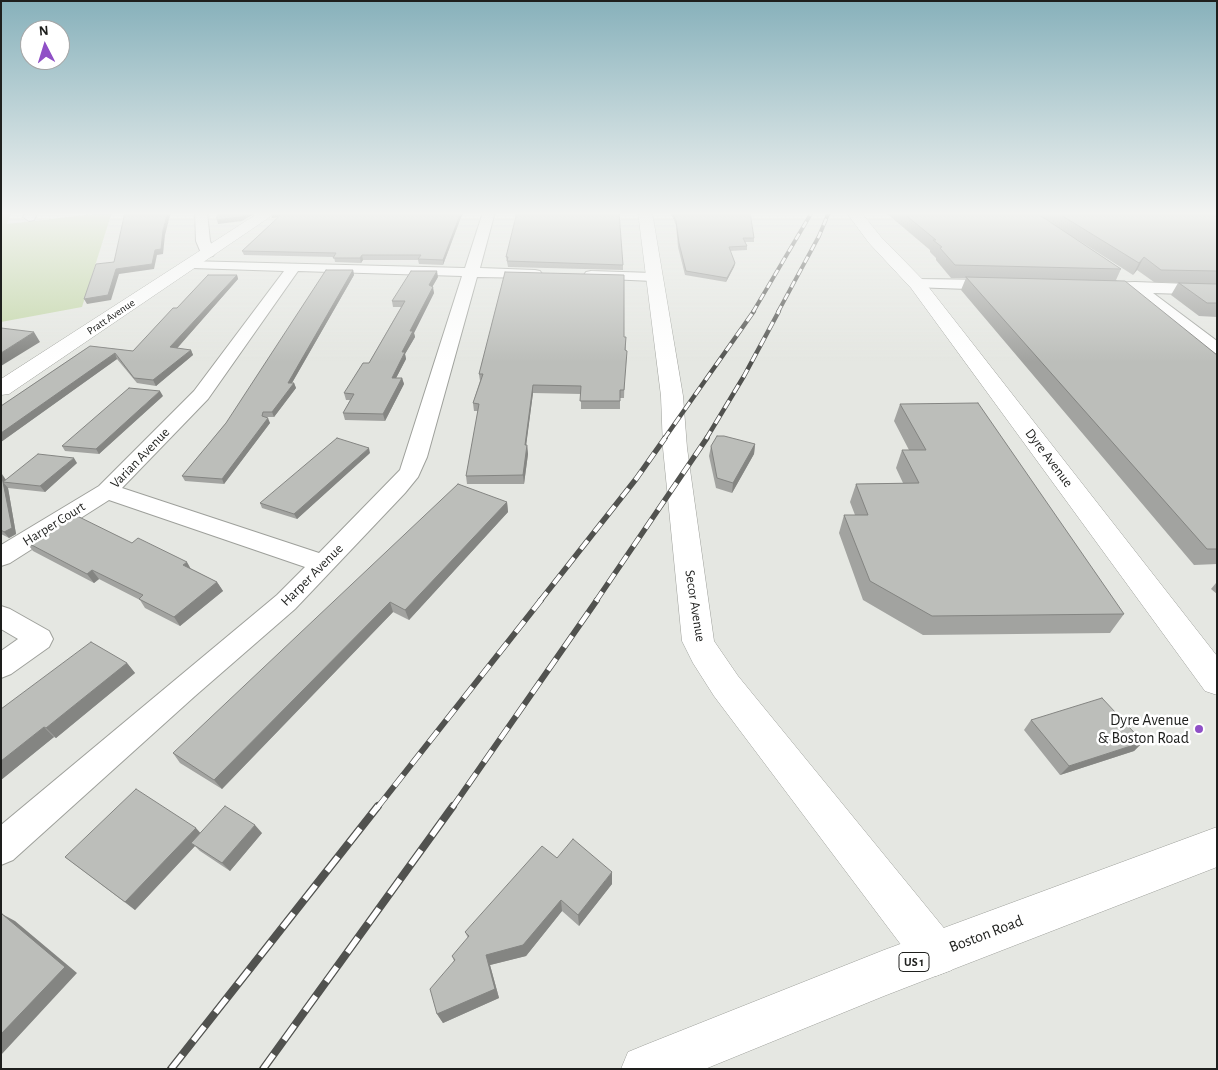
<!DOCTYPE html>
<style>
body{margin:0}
#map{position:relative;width:1218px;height:1070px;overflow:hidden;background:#e5e7e2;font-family:"Alegreya Sans",sans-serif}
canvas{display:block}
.frame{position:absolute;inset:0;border:2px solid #1e1f1d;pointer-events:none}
.north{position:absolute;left:20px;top:20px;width:50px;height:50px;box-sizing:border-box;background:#fff;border:1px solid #a5a5a5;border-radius:50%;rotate:355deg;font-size:14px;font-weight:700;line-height:20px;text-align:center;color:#1e1f1d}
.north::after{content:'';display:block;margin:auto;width:18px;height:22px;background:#8f50c6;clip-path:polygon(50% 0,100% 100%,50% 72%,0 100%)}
</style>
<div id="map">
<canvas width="1218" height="1070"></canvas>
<div class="frame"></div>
<div class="north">N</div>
</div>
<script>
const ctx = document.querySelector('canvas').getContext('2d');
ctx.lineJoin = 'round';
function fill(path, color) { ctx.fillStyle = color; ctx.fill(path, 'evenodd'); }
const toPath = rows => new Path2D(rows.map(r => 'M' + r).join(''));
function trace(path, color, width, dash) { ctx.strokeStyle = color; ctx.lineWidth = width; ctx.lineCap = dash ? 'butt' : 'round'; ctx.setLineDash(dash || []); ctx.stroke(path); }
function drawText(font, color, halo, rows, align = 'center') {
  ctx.font = font + ' "Alegreya Sans",sans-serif'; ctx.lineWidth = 5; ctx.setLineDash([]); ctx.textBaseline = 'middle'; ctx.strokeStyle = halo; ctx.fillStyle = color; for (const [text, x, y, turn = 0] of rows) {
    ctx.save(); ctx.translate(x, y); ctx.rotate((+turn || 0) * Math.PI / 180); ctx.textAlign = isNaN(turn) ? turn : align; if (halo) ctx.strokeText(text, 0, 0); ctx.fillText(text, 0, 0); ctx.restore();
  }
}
fill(toPath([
 [1,212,11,212,7,224,112,212,82,307,1,322]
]), '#c4d7a9');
const minor = toPath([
 [26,212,38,212,34,220,29,221,23,217,26,212],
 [195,212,207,212,210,241,215,253,213,256,208,257,201,253,196,241,195,212],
 [483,212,495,212,480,268,535,270,540,271,542,274,540,277,535,278,477,277,427,457,418,477,405,493,295,609,195,696,13,860,1,865,1,825,277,595,305,567,109,500,10,563,1,566,1,545,99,486,194,391,284,271,192,268,187,267,185,264,187,261,465,268,483,212],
 [298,271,462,276,400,470,319,553,122,488,208,399,298,271],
 [591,271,653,273,658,274,660,277,658,280,653,281,586,278,584,275,586,272,591,271],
 [917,279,996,280,1001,282,1004,285,1001,288,996,290,912,287,909,284,912,281,917,279],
 [1135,282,1217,285,1217,295,1153,293,1217,341,1217,355,1211,354,1133,293,1104,293,1099,291,1096,288,1099,285,1104,283,1135,282],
 [1,606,10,609,49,631,53,639,49,647,11,674,1,678,1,651,18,639,1,629,1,606]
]);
const tertiary = toPath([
 [260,212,277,212,9,394,1,395,1,379,260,212],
 [638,212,652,212,683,396,687,448,714,641,738,676,952,938,958,954,952,970,936,976,920,970,714,696,693,663,682,641,663,448,661,396,638,212],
 [846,212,861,212,881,237,923,280,1217,656,1217,695,1205,691,911,288,869,243,846,212]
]);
const primary = toPath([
 [1217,827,1217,867,884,996,705,1069,621,1069,628,1052,645,1045,884,950,1217,827]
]);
trace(minor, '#9ea09b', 2);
trace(tertiary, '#9ea09b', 1);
trace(primary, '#9ea09b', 1);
fill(minor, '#fff');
fill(tertiary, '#fff');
fill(primary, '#fff');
const railFar4 = toPath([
 [753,312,812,212],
 [778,312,819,236,829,212]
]);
const railFar3 = toPath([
 [664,439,754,311],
 [706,439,744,376,779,311]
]);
const railFar2 = toPath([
 [540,601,636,479,665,438],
 [596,601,707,438]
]);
const railFar1 = toPath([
 [377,808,541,600],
 [452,808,597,600]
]);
const rail = toPath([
 [171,1069,378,806],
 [263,1069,453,806]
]);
trace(railFar4, '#51524f', 4);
trace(railFar3, '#51524f', 4.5);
trace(railFar2, '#51524f', 5.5);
trace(railFar1, '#51524f', 6);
trace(rail, '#51524f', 8);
trace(railFar4, '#fff', 2.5, [7]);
trace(railFar3, '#fff', 3, [9]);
trace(railFar2, '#fff', 4, [11]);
trace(railFar1, '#fff', 4.5, [14]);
trace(rail, '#fff', 5.5, [18]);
fill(toPath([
 [273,212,463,212,443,265,419,264,418,260,363,260,361,263,335,262,334,257,244,255,242,251,278,217,272,218,271,213],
 [670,212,750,212,754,238,754,242,745,242,747,246,747,250,730,251,735,263,734,267,726,282,685,275,678,247,676,225],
 [885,212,1217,212,1217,317,1199,316,1171,295,1178,283,1154,282,1137,270,1133,275,1075,238,1121,269,1116,280,1217,355,1217,564,1194,565,961,290,966,278,951,278,936,260,936,258,930,252,930,250],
 [506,257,623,265,623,270,508,267],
 [353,270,354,275,292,383,294,383,296,388,274,417,265,417,270,423,224,484,185,481,182,476],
 [237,275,238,279,177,348,191,350,193,355,156,386,137,383,117,359,1,442,1,406,90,346,133,351,177,308],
 [438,277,432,287,434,293,414,333,415,337,405,354,406,359,396,378,402,378,404,384,385,421,345,420,343,413,350,400,346,400,344,393,369,363,401,307,393,307,392,301],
 [624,337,626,337,624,398,620,398,620,409,581,409,581,394,533,393,526,445,527,445,528,454,524,484,467,484,466,476,478,411,474,411,473,403,480,381,479,374],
 [163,396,99,454,65,451,62,446],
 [900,404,1124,614,1110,633,923,635,863,600,839,533,844,515,855,515,850,502,856,484,903,483,896,468,902,450,909,450,894,421],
 [755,444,754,454,732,493,716,488,709,456,711,446],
 [370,453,297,519,262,508,260,503],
 [77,463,45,492,8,488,16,534,9,538,1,534,1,474,6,480],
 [507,502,508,512,409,620,393,612,222,789,180,763,173,753],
 [26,542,132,543,190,568,217,582,223,591,180,626,145,608,140,600,99,579,94,583,33,551],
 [1216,583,1217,583,1217,594,1211,589],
 [127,663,135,673,56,738,54,737,1,780,1,709],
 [1031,720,1143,742,1134,751,1060,775,1024,730],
 [200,833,262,833,230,871,200,851,195,846,135,910,65,857],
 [557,858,612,884,579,926,562,911,526,956,490,965,499,998,443,1023,437,1014,454,961,452,956,468,938,465,932]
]), '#a2a3a0');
fill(toPath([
 [168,212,171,212,165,235,163,254,157,255,154,269,119,274,111,300,87,304,84,299,116,269,155,250,163,230],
 [249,212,257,212,242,221,218,224,217,220],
 [284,212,285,216,272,218,271,213],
 [461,212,463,212,443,265,443,260],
 [362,255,363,260,361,263,360,258],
 [1144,257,1137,270,1133,275,1139,263],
 [735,263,734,267,726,282,727,278],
 [353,270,354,275,289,388,288,383],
 [437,271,438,277,430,291,429,285],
 [237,275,238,279,173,353,170,347],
 [433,287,434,293,414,333,415,337,405,354,406,359,393,384,392,378,410,331],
 [34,332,40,342,1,366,1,353],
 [191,350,193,355,156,386,153,380],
 [115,353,117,359,1,442,1,433],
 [402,378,404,384,385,421,383,414],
 [294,383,296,388,274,417,272,412],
 [533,385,533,393,525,454,525,445],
 [160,391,163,396,99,454,96,449],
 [268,418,270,423,224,484,222,479],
 [755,444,754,454,732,493,733,483],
 [527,445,528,454,524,484,523,475],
 [369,448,370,453,297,519,294,514],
 [74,458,77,463,45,492,40,486],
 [2,474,6,480,3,482],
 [3,482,8,488,16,534,9,538,4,532],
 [507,502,508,512,409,620,405,610],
 [187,562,192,571,183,565],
 [92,570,99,579,94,583,87,574],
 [217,582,223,591,180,626,174,617],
 [390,602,393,612,222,789,214,780],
 [127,663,135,673,56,738,46,728],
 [44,727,54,737,1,780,1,761],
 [1143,742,1134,751,1060,775,1069,766],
 [255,825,262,833,230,871,222,863],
 [196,828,204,837,191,843,195,846,135,910,125,902],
 [612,872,612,884,579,926,578,915],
 [561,900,562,911,526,956,490,965,499,998,443,1023,437,1014,486,955],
 [2,914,15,921,77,973,1,1055]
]), '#848582');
const building = toPath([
 [125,212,168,212,163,230,161,249,155,250,152,264,116,269,108,295,84,299,96,264,114,262,125,212],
 [217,212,249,212,240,217,217,220,217,212],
 [284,212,461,212,443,260,418,259,421,255,362,255,360,258,333,258,336,253,242,251,284,212],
 [517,212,619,212,623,265,507,261,508,257,506,257,517,212],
 [672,212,750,212,754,238,743,238,747,246,729,247,735,263,727,278,686,271,679,243,676,221,672,212],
 [902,212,1035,212,1121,269,955,265,940,248,942,247,933,240,936,240,902,212],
 [1056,212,1204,212,1217,217,1217,271,1161,270,1144,257,1139,263,1056,212],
 [326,270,353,270,288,383,294,383,272,412,263,412,262,416,268,418,222,479,182,476,226,423,326,270],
 [411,271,437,271,429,285,433,287,410,331,413,331,402,352,405,352,392,378,402,378,383,414,343,413,354,394,344,393,363,363,369,363,405,301,392,301,411,271],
 [505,272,624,275,624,337,626,337,625,350,627,351,624,390,620,390,620,401,580,401,581,386,533,385,525,445,527,445,523,475,466,476,479,404,473,403,483,374,479,374,505,272],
 [208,275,237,275,170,347,191,350,153,380,134,378,115,353,1,433,1,406,90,346,133,351,173,308,177,308,208,275],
 [966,277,1125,281,1217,355,1217,549,1207,549,966,277],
 [1179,283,1217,284,1217,303,1207,303,1179,283],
 [1,328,34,332,1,353,1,328],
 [129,388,160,391,96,449,62,446,129,388],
 [978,403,1124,614,932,616,870,581,844,515,868,515,856,484,919,483,902,450,926,450,900,404,978,403],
 [717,436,724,436,755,444,733,483,717,478,711,446,717,436],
 [337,438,369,448,294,514,260,503,337,438],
 [38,454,74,458,40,486,3,482,12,528,4,532,1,530,1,474,3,482,38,454],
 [458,484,507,502,405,610,390,602,214,780,173,753,458,484],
 [71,513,132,543,138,538,187,562,183,565,217,582,174,617,139,599,143,595,92,570,87,574,26,542,71,513],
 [91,642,127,663,46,728,44,727,1,761,1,709,91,642],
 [1102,698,1143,742,1069,766,1031,720,1102,698],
 [136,789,196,828,125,902,65,857,136,789],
 [225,806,255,825,222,863,191,843,225,806],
 [573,839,612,872,578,915,561,900,523,945,486,955,495,989,437,1014,430,989,455,960,452,956,469,936,465,932,542,846,557,858,573,839],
 [2,914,65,967,1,1034,1,915,2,914]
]);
fill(building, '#bcbeba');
trace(building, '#848582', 1);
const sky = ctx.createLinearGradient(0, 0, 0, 362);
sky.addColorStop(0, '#87b1bb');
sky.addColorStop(0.59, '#f3f4f2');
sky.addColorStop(1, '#f3f4f200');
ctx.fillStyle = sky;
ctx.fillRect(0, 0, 1218, 362);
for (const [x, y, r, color] of [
 [1199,729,5,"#8f50c6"]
]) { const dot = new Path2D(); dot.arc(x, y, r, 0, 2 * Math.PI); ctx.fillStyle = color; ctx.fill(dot); trace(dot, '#fff', 2); }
drawText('11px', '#1e1f1d', '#fff', [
 ["Pratt Avenue",111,317,-34]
]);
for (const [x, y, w] of [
 [914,962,30]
]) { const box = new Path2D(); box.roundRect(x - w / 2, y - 9.5, w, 19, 4); ctx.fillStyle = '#fff'; ctx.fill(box); trace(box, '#1e1f1d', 1); }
drawText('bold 12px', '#1e1f1d', null, [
 ["US 1",914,962]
]);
drawText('14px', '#1e1f1d', '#fff', [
 ["Varian Avenue",140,458,-46],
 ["Dyre Avenue",1049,458,53],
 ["Harper Court",54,524,-32],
 ["Harper Avenue",312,575,-45],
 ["Secor Avenue",695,606,81]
]);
drawText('16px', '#1e1f1d', '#fff', [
 ["Dyre Avenue",1189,720],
 ["& Boston Road",1189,738]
], 'right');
drawText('16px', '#1e1f1d', '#fff', [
 ["Boston Road",986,934,-21]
]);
</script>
